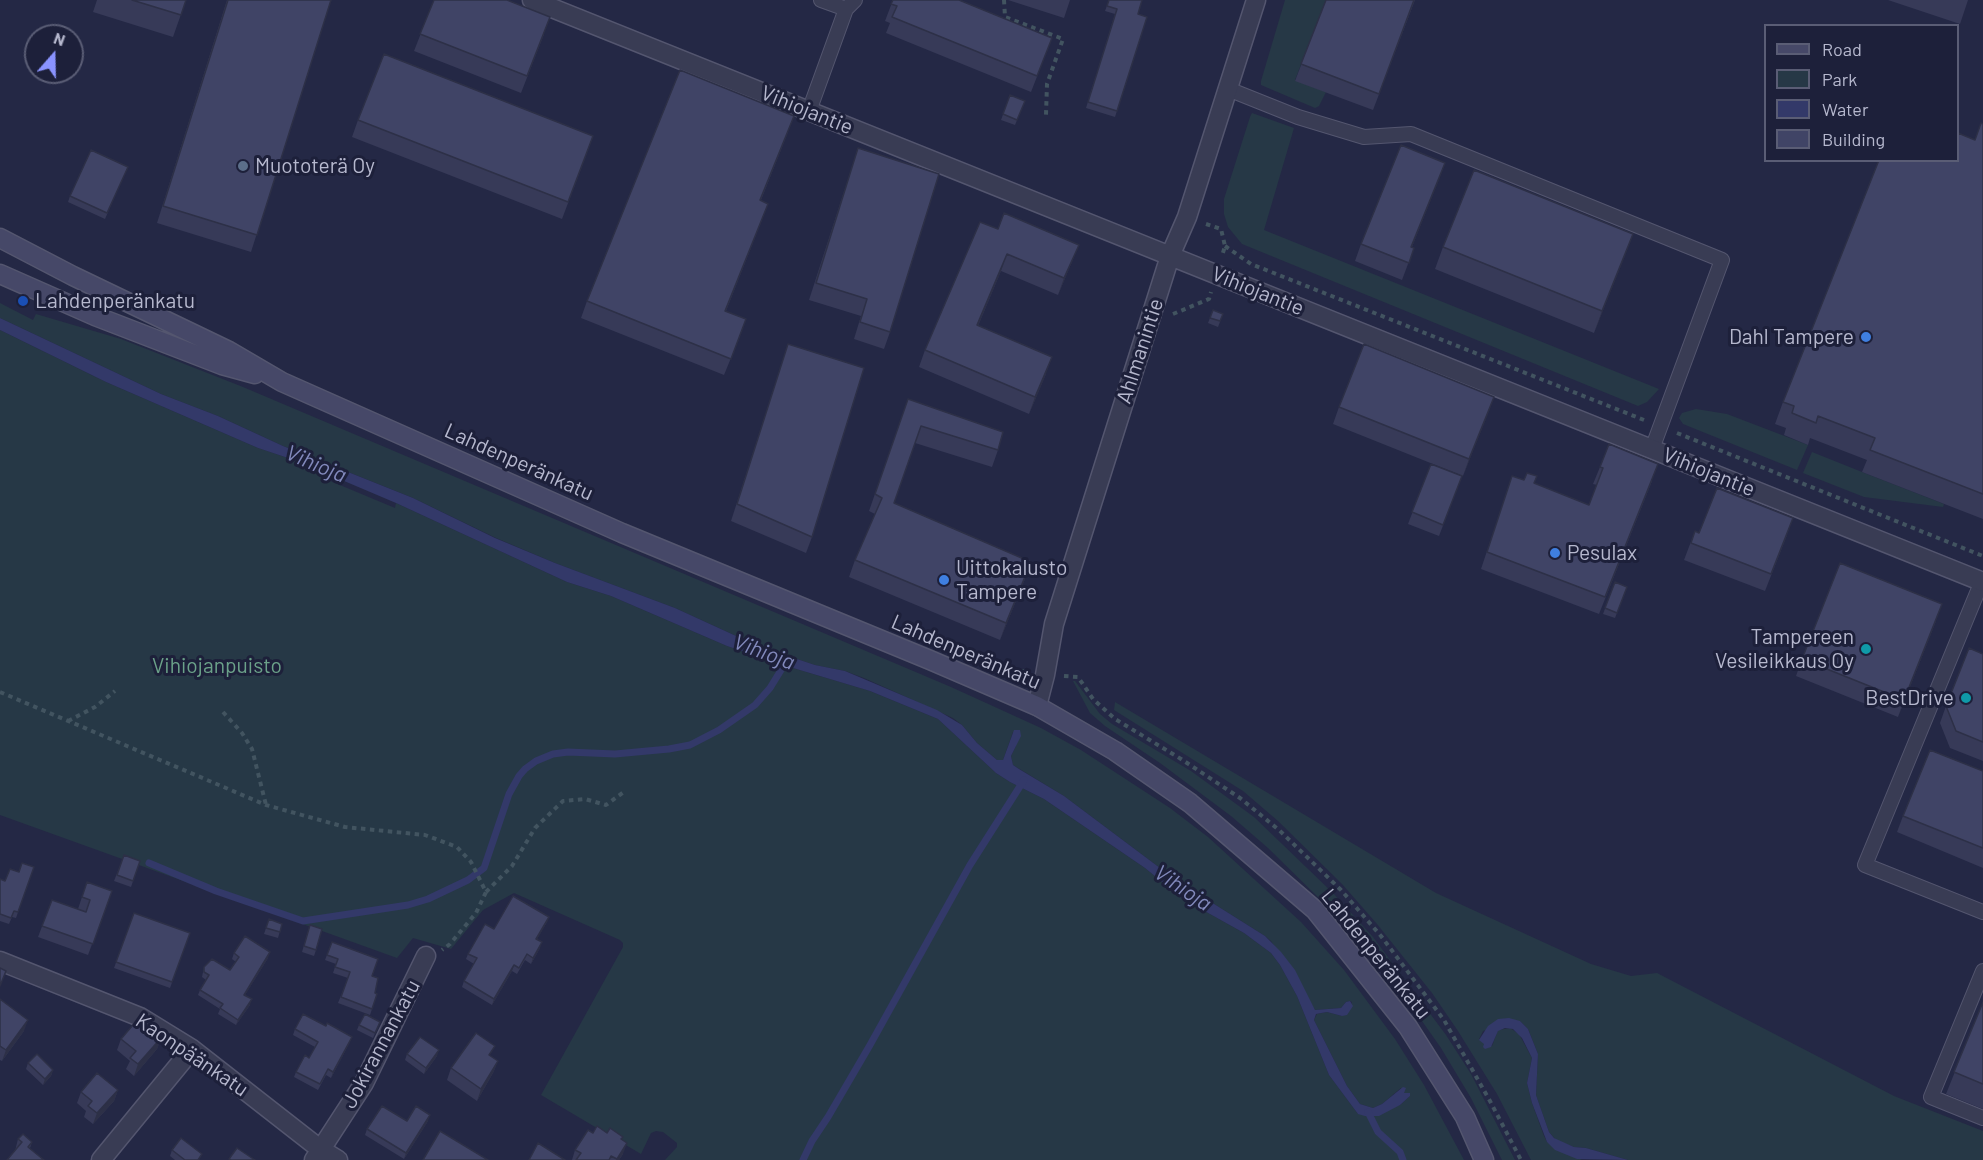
<!DOCTYPE html>
<meta charset="utf-8">
<style>
body{margin:0}
#map{position:relative;width:1983px;height:1160px;overflow:hidden;background:#242845;font-family:Barlow,sans-serif}
canvas{display:block}
.legend{position:absolute;left:1764px;top:24px;width:195px;height:138px;box-sizing:border-box;background:#1d203a;border:2px solid #5a5d75;margin:0;padding:8px 10px;list-style:none;font-size:18px;color:#b6b8ce}
.legend li{display:flex;align-items:center;gap:12px;height:30px}
.legend b{width:30px;border:2px solid #5a5d75}
.north{position:absolute;left:24px;top:24px;width:60px;height:60px;box-sizing:border-box;background:#1d203a;border:2px solid #5a5d75;border-radius:50%;rotate:20deg;font-size:16px;font-weight:700;line-height:24px;text-align:center;color:#b6b8ce}
.north::after{content:'';display:block;margin:auto;width:21px;height:27px;background:#8a93ff;clip-path:polygon(50% 0,100% 100%,50% 72%,0 100%)}
</style>
<div id="map">
<canvas width="1983" height="1160"></canvas>
<ul class="legend">
<li><b style="height:8px;background:#464868"></b>Road</li>
<li><b style="height:16px;background:#263846"></b>Park</li>
<li><b style="height:16px;background:#333969"></b>Water</li>
<li><b style="height:16px;background:#404466"></b>Building</li>
</ul>
<div class="north">N</div>
</div>
<script>
const ctx = document.querySelector('canvas').getContext('2d');
ctx.lineJoin = 'round';
function fill(path, color) { ctx.fillStyle = color; ctx.fill(path, 'evenodd'); }
const toPath = rows => new Path2D(rows.map(r => 'M' + r).join(''));
function trace(path, color, width, dash) { ctx.strokeStyle = color; ctx.lineWidth = width; ctx.lineCap = dash ? 'butt' : 'round'; ctx.setLineDash(dash || []); ctx.stroke(path); }
function drawText(font, color, halo, rows, align = 'center') {
  ctx.font = font + ' Barlow,sans-serif'; ctx.lineWidth = 6; ctx.setLineDash([]); ctx.textBaseline = 'middle'; ctx.strokeStyle = halo; ctx.fillStyle = color; for (const [text, x, y, turn = 0] of rows) {
    ctx.save(); ctx.translate(x, y); ctx.rotate((+turn || 0) * Math.PI / 180); ctx.textAlign = isNaN(turn) ? turn : align; if (halo) ctx.strokeText(text, 0, 0); ctx.fillText(text, 0, 0); ctx.restore();
  }
}
fill(toPath([
 [1285,0,1326,0,1295,80,1326,92,1319,106,1315,108,1261,85,1261,81],
 [1252,113,1294,128,1264,230,1659,389,1647,402,1638,406,1242,244,1228,227,1224,214,1224,199,1250,117],
 [0,303,33,320,36,314,121,339,243,387,951,687,1041,728,1081,750,1170,808,1208,837,1301,922,1344,970,1395,1039,1424,1085,1464,1160,665,1160,677,1147,677,1143,663,1132,656,1131,651,1133,641,1154,541,1095,623,947,623,943,620,940,514,893,483,910,451,949,413,938,397,958,0,815,0,330,106,382,258,448,297,461,315,470,328,480,395,508,396,503,567,582,611,596,727,646,783,665,870,691,938,719,996,773,1010,782,1044,799,1145,868,1183,899,1244,933,1271,953,1280,965,1297,996,1329,1075,1358,1114,1400,1105,1410,1096,1408,1093,1404,1094,1401,1088,1382,1104,1373,1108,1360,1104,1347,1086,1314,1020,1317,1014,1327,1012,1342,1016,1352,1003,1351,1001,1346,1002,1341,1008,1315,1010,1271,941,1265,936,1176,880,1064,796,1013,765,1011,756,1016,746,1013,732,1003,760,997,760,977,743,962,725,953,718,864,678,845,671,815,665,758,646,675,608,555,563,496,538,413,498,283,446,218,416,161,394,0,318],
 [1696,409,1727,414,1808,445,1797,470,1683,424,1679,418,1682,413],
 [1812,452,1862,472,1944,504,1943,507,1864,497,1803,473],
 [1073,681,1075,681,1100,714,1112,724,1191,771,1254,817,1333,893,1373,937,1446,1035,1471,1074,1515,1160,1502,1160,1471,1098,1441,1048,1410,1004,1366,949,1326,905,1268,848,1231,816,1160,763,1105,726,1090,713],
 [1115,702,1436,893,1591,964,1631,976,1657,973,1894,1096,1983,1131,1983,1160,1628,1160,1586,1148,1574,1147,1556,1140,1549,1132,1536,1095,1538,1054,1528,1029,1520,1021,1483,1031,1479,1039,1492,1046,1498,1030,1510,1028,1519,1034,1532,1058,1527,1083,1532,1103,1544,1136,1547,1142,1582,1160,1531,1160,1497,1094,1458,1031,1432,993,1377,924,1342,884,1278,821,1243,791,1114,710]
]), '#263846');
fill(toPath([
 [0,318,161,394,218,416,283,446,413,498,495,538,555,563,675,608,758,646,815,665,845,671,937,710,962,725,977,743,997,760,1003,760,1014,730,1020,730,1021,736,1011,756,1013,765,1019,769,1064,796,1176,880,1265,936,1281,952,1295,970,1315,1010,1341,1008,1346,1002,1350,1001,1353,1006,1347,1015,1342,1016,1327,1012,1316,1014,1314,1020,1347,1086,1360,1104,1373,1108,1382,1104,1403,1087,1406,1088,1404,1093,1410,1093,1410,1096,1400,1105,1379,1116,1365,1116,1358,1114,1329,1075,1297,996,1280,965,1271,953,1244,933,1183,899,1145,868,1044,799,1010,782,996,773,938,719,870,691,783,665,727,646,611,596,567,582,396,503,297,461,258,448,106,382,0,330],
 [1509,1018,1520,1021,1528,1029,1538,1054,1536,1095,1549,1132,1554,1138,1574,1147,1586,1148,1628,1160,1577,1159,1555,1150,1547,1142,1532,1103,1527,1083,1532,1058,1522,1038,1513,1029,1505,1028,1498,1031,1491,1047,1485,1049,1483,1047,1484,1044,1479,1040,1488,1026,1498,1019]
]), '#333969');
trace(toPath([
 [149,863,216,891,303,921,408,905,428,899,468,880,484,868,509,794,519,776,525,769,536,761,553,754,568,752,615,754,669,749,690,745,719,730,755,705,770,688,786,662],
 [1368,1112,1378,1132,1400,1152,1403,1160],
 [803,1160,812,1141,828,1117,870,1045,970,865,1024,780]
]), '#333969', 7);
const lane = toPath([
 [821,0,846,9],
 [1228,89,1298,117,1364,137,1411,134,1722,260,1652,449],
 [809,111,846,9,855,0],
 [1982,581,1865,865,1983,912],
 [1983,971,1931,1097,1983,1118]
]);
const street = toPath([
 [532,0,1983,582],
 [1037,706,1045,675,1054,624,1170,256,1187,217,1256,0],
 [0,961,140,1017,192,1049,320,1149,338,1160],
 [101,1160,192,1049],
 [314,1160,364,1083,426,956]
]);
const secondary = toPath([
 [0,238,73,276,229,351,282,382,622,533,930,660,1037,706,1115,751,1190,803,1315,910,1408,1027,1465,1117,1484,1160],
 [0,274,95,316,222,365,255,374]
]);
trace(lane, '#54566f', 16);
trace(street, '#54566f', 21);
trace(secondary, '#54566f', 21);
trace(toPath([
 [1004,0,1005,17,1063,39,1047,84,1046,115],
 [1206,224,1221,229,1225,246,1222,256],
 [1225,246,1251,264,1644,420],
 [1173,314,1209,299,1211,292],
 [1677,433,1983,556],
 [1002,668,1027,672],
 [1064,676,1078,677,1093,699,1115,719,1181,759,1240,798,1279,830,1341,890,1381,936,1444,1020,1490,1101,1521,1160],
 [0,692,266,805,345,827,425,835,457,847,471,862,486,892,476,913,450,944,442,950],
 [223,712,242,733,252,749,266,805],
 [68,721,95,707,115,691],
 [486,892,512,866,535,828,563,801,585,799,606,805,625,791]
]), '#425460', 4, [4.5, 4.5]);
trace(lane, '#393c54', 14);
trace(street, '#393c54', 18);
trace(secondary, '#464868', 18);
fill(toPath([
 [97,0,186,0,173,37,93,12],
 [227,0,331,0,251,252,157,223],
 [434,0,544,34,521,93,414,51],
 [893,0,1052,38,1031,92,886,33,890,23,885,21],
 [1008,0,1070,0,1064,18],
 [1109,0,1138,14,1147,17,1115,117,1086,108,1115,14,1105,11],
 [1326,0,1415,0,1373,110,1295,81],
 [1888,0,1968,0,1960,24],
 [1010,95,1025,101,1015,125,1001,120],
 [358,120,587,153,562,219,352,137],
 [1983,124,1983,519,1862,472,1867,460,1810,438,1808,445,1784,435,1786,428,1775,424,1783,402,1975,140],
 [788,132,761,200,762,220,726,311,740,336,724,375,581,318,587,301],
 [858,148,890,332,884,349,854,339,861,316,809,300],
 [1445,163,1412,247,1414,248,1402,280,1355,261,1361,244],
 [125,173,105,219,68,202,70,196],
 [998,229,1079,245,1058,295,1001,271,978,326,1046,374,1029,414,919,367,925,350],
 [1633,234,1594,333,1435,269,1443,247],
 [1213,310,1223,314,1218,327,1208,323],
 [788,344,812,537,806,553,731,521],
 [1494,397,1463,476,1333,424,1339,407],
 [908,399,998,450,992,467,915,443,894,503,1025,579,1000,640,849,577,855,560,875,514,869,511],
 [1431,464,1462,476,1439,536,1408,524],
 [1600,467,1652,481,1599,614,1481,569,1512,476,1534,483,1589,505,1597,485,1593,484],
 [1695,531,1699,533,1787,535,1765,591,1684,560],
 [1615,582,1627,587,1615,618,1603,614],
 [1936,621,1898,717,1796,676,1802,659],
 [1983,654,1983,761,1950,748,1940,723,1946,706],
 [1983,771,1983,868,1897,832,1903,816],
 [124,855,140,861,131,887,114,881],
 [34,867,16,918,12,917,9,924,0,921,0,879,5,881,19,872],
 [87,882,112,891,88,955,38,937,52,900,86,912,78,909],
 [134,913,190,933,170,988,114,968],
 [549,917,547,922,537,939,540,948,531,964,525,960,517,974,512,971,492,1005,462,987,464,981,474,964,466,959,468,954,494,929],
 [269,919,282,924,278,938,264,934],
 [308,931,316,950,314,956,302,952],
 [332,942,372,976,375,993,377,994,370,1015,338,1003,348,978,333,973,336,964,325,960],
 [234,953,268,958,245,995,250,1005,236,1025,218,1014,220,1009,198,995,200,990,206,980,202,977,204,967,230,970,236,962,232,959],
 [0,999,24,1031,2,1061,0,1060],
 [1983,1002,1983,1109,1946,1094],
 [380,1022,373,1038,357,1030,359,1025],
 [295,1029,350,1042,331,1078,326,1075,318,1090,294,1077,296,1072,309,1058,315,1047,293,1035],
 [161,1038,157,1049,134,1076,126,1069,130,1061,117,1050,121,1039],
 [407,1054,437,1056,424,1074,405,1060],
 [491,1056,498,1061,493,1073,477,1101,447,1080,451,1068],
 [28,1063,53,1070,51,1076,43,1085,26,1069],
 [118,1090,114,1101,93,1124,84,1117,86,1111,77,1103,81,1092],
 [407,1121,428,1121,404,1159,365,1135,367,1129],
 [593,1133,607,1133,622,1140,623,1154,619,1160,572,1160,575,1150],
 [18,1139,32,1142,30,1148,15,1151],
 [172,1150,200,1160,175,1160,170,1156]
]), '#373a58');
fill(toPath([
 [1445,163,1439,180,1405,264,1411,247],
 [768,204,762,220,719,327,725,311],
 [1633,234,1625,256,1594,333,1602,311],
 [1079,245,1072,262,1058,295,1064,278],
 [1007,254,1001,271,971,342,977,325],
 [1052,357,1046,374,1029,414,1035,397],
 [1494,397,1488,414,1463,476,1469,459],
 [1031,562,1025,579,1000,640,1006,623],
 [1942,604,1936,621,1898,717,1904,700],
 [549,917,547,922,534,945,536,939],
 [542,942,540,948,531,964,533,958],
 [270,952,268,958,242,1000,244,995],
 [514,965,512,971,492,1005,494,999],
 [252,999,250,1005,236,1025,238,1020],
 [28,1020,24,1031,2,1061,6,1050],
 [352,1037,350,1042,331,1078,333,1072],
 [161,1038,157,1049,134,1076,138,1064],
 [439,1050,437,1056,424,1074,426,1068],
 [498,1061,493,1073,477,1101,481,1089],
 [53,1070,51,1076,43,1085,45,1079],
 [118,1090,114,1101,93,1124,97,1113],
 [430,1115,428,1121,404,1159,406,1153],
 [627,1143,623,1154,619,1160,616,1160]
]), '#2d3047');
const building = toPath([
 [132,0,186,0,181,15,132,0],
 [228,0,331,0,257,235,163,206,228,0],
 [434,0,507,0,550,17,527,76,420,34,434,0],
 [893,0,959,0,1052,38,1037,76,892,17,897,6,891,4,893,0],
 [1109,0,1142,0,1138,14,1147,17,1117,111,1088,102,1117,9,1107,6,1109,0],
 [1326,0,1414,0,1379,94,1301,64,1326,0],
 [384,54,593,136,568,202,358,120,384,54],
 [680,70,794,116,760,200,768,204,725,311,746,319,731,359,587,301,680,70],
 [1010,95,1025,101,1017,120,1003,114,1010,95],
 [1981,123,1983,124,1983,494,1870,450,1875,438,1818,416,1816,423,1792,413,1794,406,1783,402,1879,160,1958,160,1958,133,1975,140,1981,123],
 [1401,145,1445,163,1411,247,1414,248,1409,263,1361,244,1401,145],
 [858,148,939,174,890,332,860,322,867,299,816,283,858,148],
 [91,150,128,167,107,213,70,196,91,150],
 [1474,170,1633,234,1602,311,1443,247,1474,170],
 [1004,213,1079,245,1064,278,1007,254,977,325,1052,357,1035,397,925,350,980,222,998,229,1004,213],
 [1213,310,1223,314,1220,321,1210,318,1213,310],
 [788,344,864,368,812,537,737,504,788,344],
 [1364,344,1494,397,1469,459,1339,407,1364,344],
 [908,399,1003,432,998,450,921,426,894,503,1031,562,1006,623,855,560,882,498,875,494,908,399],
 [1609,444,1658,464,1605,597,1487,552,1512,476,1524,480,1527,473,1537,476,1534,483,1589,505,1603,468,1600,467,1609,444],
 [1431,464,1462,476,1443,525,1412,512,1431,464],
 [1717,488,1793,518,1771,574,1691,543,1695,531,1699,533,1717,488],
 [1840,563,1942,604,1904,700,1802,659,1840,563],
 [1615,582,1627,587,1617,613,1605,608,1615,582],
 [1969,648,1983,654,1983,742,1956,731,1946,706,1969,648],
 [1930,750,1983,771,1983,848,1903,816,1930,750],
 [124,855,140,861,133,881,117,875,124,855],
 [22,863,34,867,18,912,14,911,11,918,0,914,0,879,5,881,10,869,19,872,22,863],
 [87,882,112,891,93,944,42,926,52,900,86,912,90,900,82,897,87,882],
 [513,896,549,917,536,939,542,942,533,958,527,954,519,968,514,965,494,999,464,981,477,958,468,954,485,924,494,929,513,896],
 [134,913,190,933,172,982,116,962,134,913],
 [269,919,282,924,280,932,266,928,269,919],
 [310,925,322,929,316,950,304,946,310,925],
 [245,936,270,952,244,995,252,999,238,1020,220,1008,223,1004,200,990,209,975,204,972,204,967,212,959,230,970,239,957,234,953,245,936],
 [332,942,378,959,372,976,378,978,375,993,377,994,372,1009,341,997,350,972,335,967,338,959,327,955,332,942],
 [0,968,6,971,0,986,0,968],
 [0,999,28,1020,6,1050,0,1046,0,999],
 [1983,1002,1983,1084,1954,1072,1983,1002],
 [303,1014,326,1026,327,1023,352,1037,333,1072,328,1069,320,1084,296,1072,305,1055,309,1058,318,1042,295,1029,303,1014],
 [365,1014,380,1022,375,1033,359,1025,365,1014],
 [138,1019,161,1038,138,1064,130,1058,136,1051,121,1039,138,1019],
 [476,1033,495,1046,489,1055,498,1061,481,1089,451,1068,476,1033],
 [420,1037,439,1050,426,1068,407,1054,420,1037],
 [37,1054,53,1070,45,1079,28,1063,37,1054],
 [97,1073,118,1090,97,1113,88,1106,92,1101,81,1092,97,1073],
 [382,1106,407,1121,416,1106,430,1115,406,1153,367,1129,382,1106],
 [597,1126,607,1133,610,1128,623,1137,621,1139,627,1143,617,1159,611,1156,609,1160,576,1160,581,1153,575,1150,588,1130,593,1133,597,1126],
 [440,1131,488,1160,423,1160,440,1131],
 [23,1134,32,1142,28,1147,44,1160,7,1160,22,1142,18,1139,23,1134],
 [181,1138,202,1154,198,1160,185,1160,172,1150,181,1138],
 [538,1143,565,1160,529,1160,538,1143],
 [237,1148,255,1160,231,1160,229,1159,237,1148]
]);
fill(building, '#404466');
trace(building, '#2d3047', 1.5);
for (const [x, y, r, color] of [
 [243,166,6,"#5c6f8a"],
 [23,301,6,"#1a4fb4"],
 [1866,337,6,"#3f7fe0"],
 [1555,553,6,"#3f7fe0"],
 [944,580,6,"#3f7fe0"],
 [1866,649,6,"#0f9aa8"],
 [1966,698,6,"#0f9aa8"]
]) { const dot = new Path2D(); dot.arc(x, y, r, 0, 2 * Math.PI); ctx.fillStyle = color; ctx.fill(dot); trace(dot, '#1d203a', 2); }
drawText('21px', '#b6b8ce', '#1d203a', [
 ["Vihiojantie",807,110,22],
 ["Vihiojantie",1258,291,22],
 ["Ahlmanintie",1140,351,-72],
 ["Lahdenperänkatu",519,462,24],
 ["Vihiojantie",1709,472,22],
 ["Lahdenperänkatu",966,652,23],
 ["Lahdenperänkatu",1376,954,51],
 ["Jokirannankatu",381,1044,-62],
 ["Kaonpäänkatu",192,1055,34]
]);
drawText('21px', '#b6b8ce', '#1d203a', [
 ["Muototerä Oy",255,166],
 ["Lahdenperänkatu",35,301],
 ["Dahl Tampere",1854,337,"right"],
 ["Pesulax",1567,553],
 ["Uittokalusto",956,568],
 ["Tampere",956,592],
 ["Tampereen",1854,637,"right"],
 ["Vesileikkaus Oy",1854,661,"right"],
 ["BestDrive",1954,698,"right"]
], 'left');
drawText('21px', '#6ba189', '#1d203a', [
 ["Vihiojanpuisto",217,666]
]);
drawText('italic 22px', '#8289bc', '#1d203a', [
 ["Vihioja",316,464,23],
 ["Vihioja",764,652,21],
 ["Vihioja",1183,888,34]
]);
</script>
